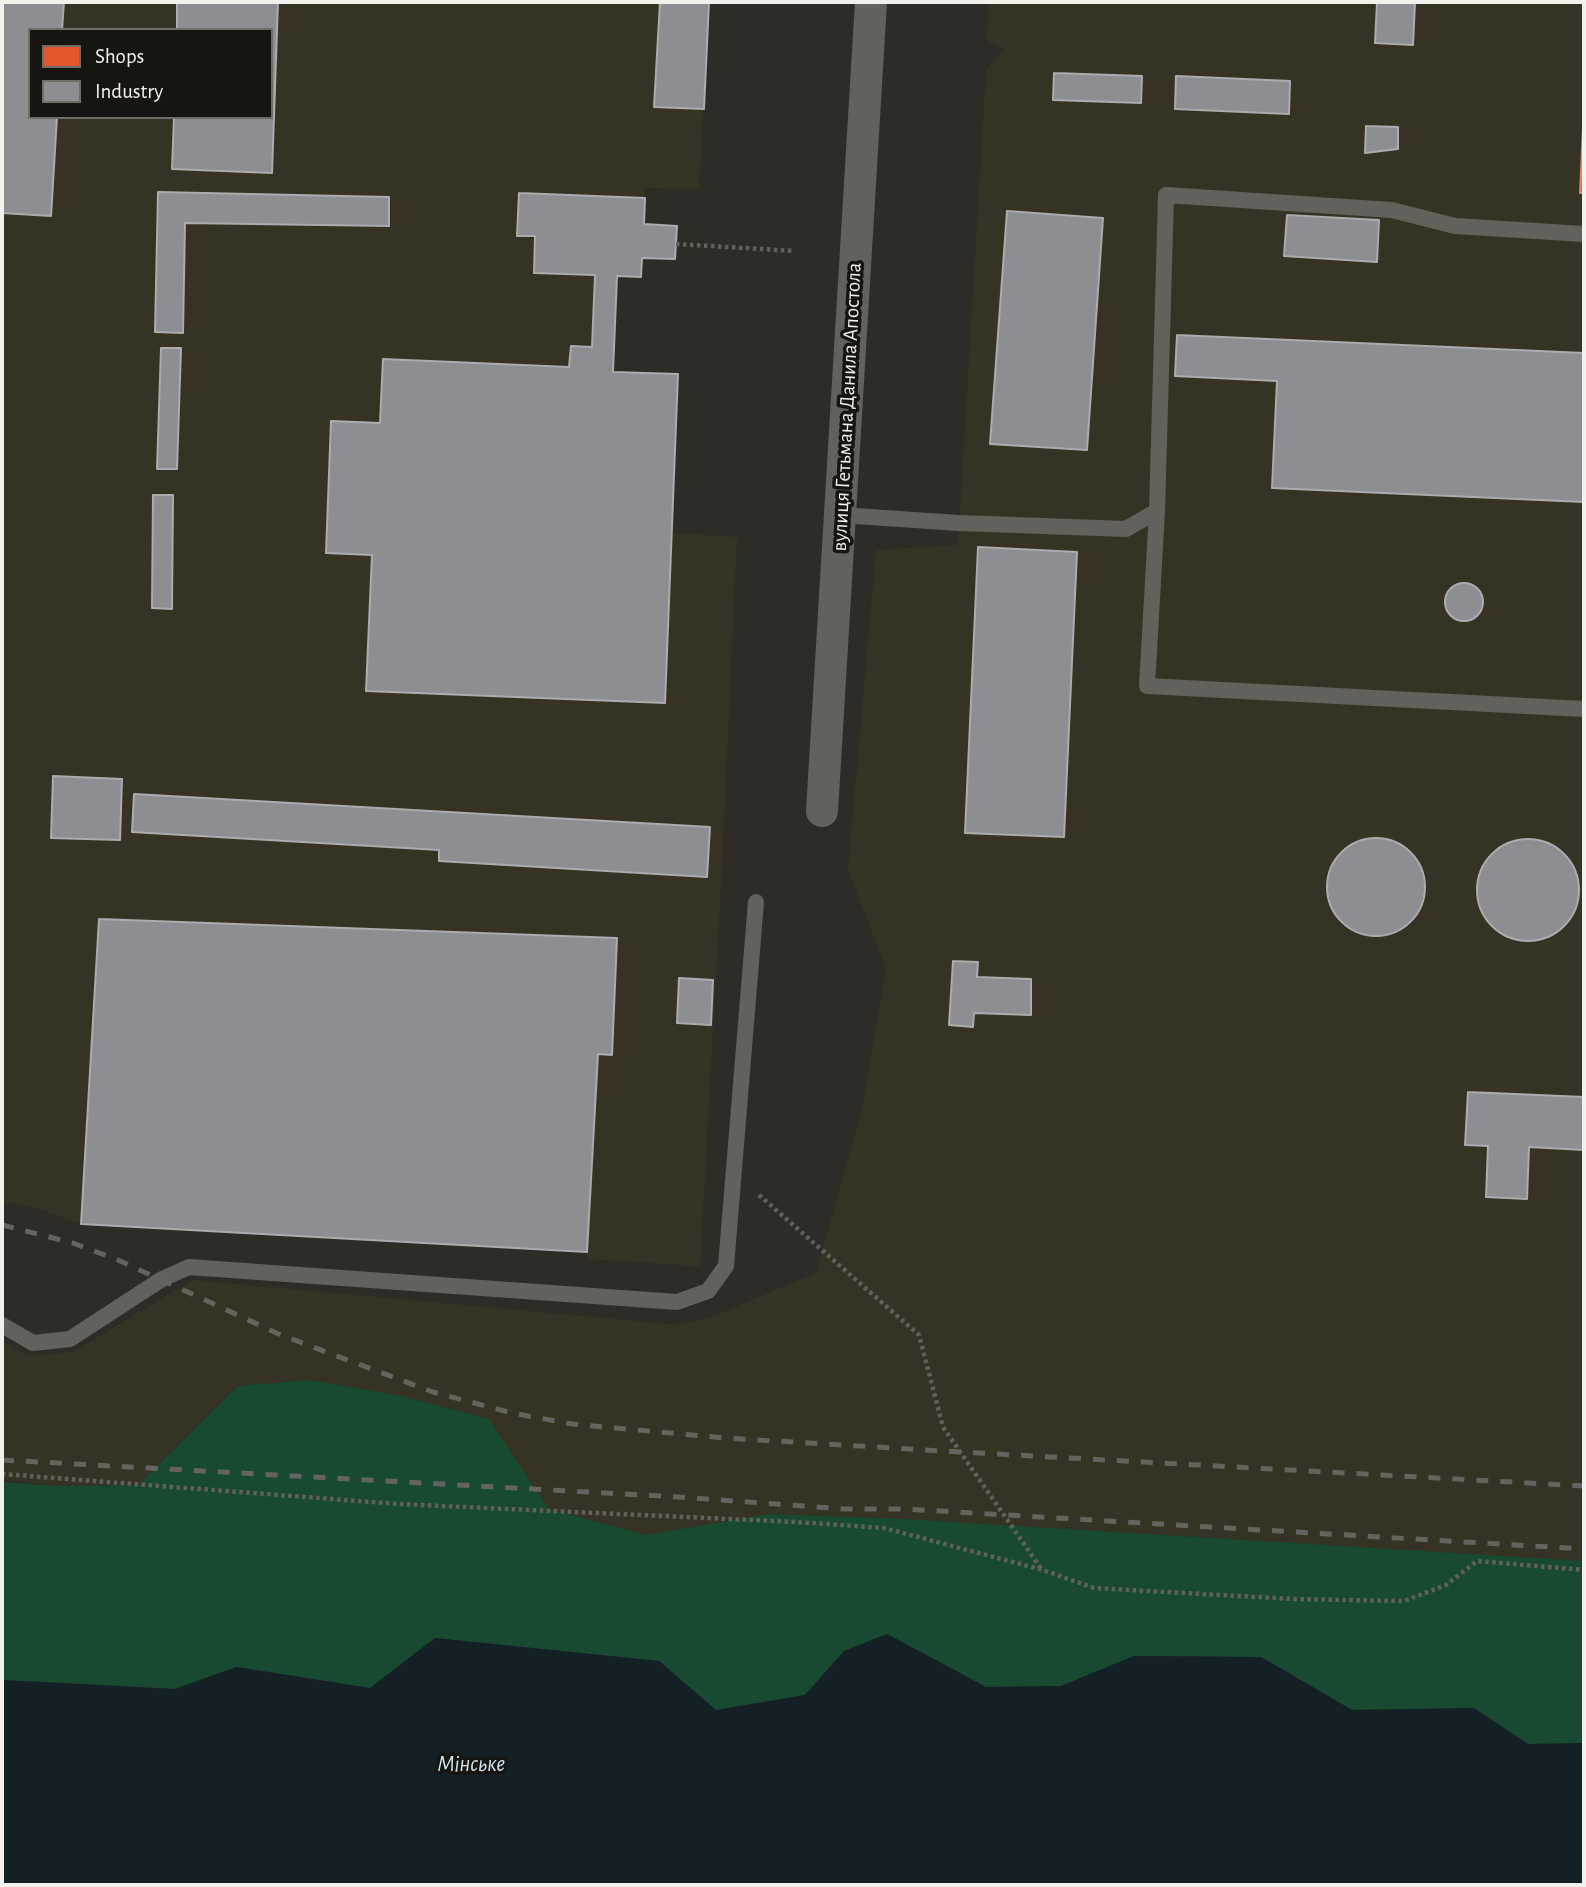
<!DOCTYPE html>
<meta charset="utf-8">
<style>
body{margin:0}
#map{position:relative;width:1586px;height:1887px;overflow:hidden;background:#2d2c26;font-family:"Alegreya Sans",sans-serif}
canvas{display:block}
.frame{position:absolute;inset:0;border:4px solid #f3f1eb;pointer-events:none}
.legend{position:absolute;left:28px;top:28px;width:245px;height:91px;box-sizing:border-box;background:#171511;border:2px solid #6f6d68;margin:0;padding:9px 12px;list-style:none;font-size:21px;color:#f3f1eb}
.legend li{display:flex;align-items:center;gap:14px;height:35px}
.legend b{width:35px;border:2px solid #6f6d68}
</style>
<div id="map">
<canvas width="1586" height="1887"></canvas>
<div class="frame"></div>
<ul class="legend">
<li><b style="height:19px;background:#e4572e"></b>Shops</li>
<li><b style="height:19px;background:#8d8d92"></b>Industry</li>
</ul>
</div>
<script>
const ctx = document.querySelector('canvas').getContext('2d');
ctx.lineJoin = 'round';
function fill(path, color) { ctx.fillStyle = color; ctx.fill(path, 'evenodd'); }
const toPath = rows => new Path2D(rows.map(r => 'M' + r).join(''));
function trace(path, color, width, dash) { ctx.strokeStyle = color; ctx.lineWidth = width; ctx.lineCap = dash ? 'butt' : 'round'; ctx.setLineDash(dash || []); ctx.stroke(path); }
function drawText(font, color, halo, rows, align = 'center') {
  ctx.font = font + ' "Alegreya Sans",sans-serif'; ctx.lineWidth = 7; ctx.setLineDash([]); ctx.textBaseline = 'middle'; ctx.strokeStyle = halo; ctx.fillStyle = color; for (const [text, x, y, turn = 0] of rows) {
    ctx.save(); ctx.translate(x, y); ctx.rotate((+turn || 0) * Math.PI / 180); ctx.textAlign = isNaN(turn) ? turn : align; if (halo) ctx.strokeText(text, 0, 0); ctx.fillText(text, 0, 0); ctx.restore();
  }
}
fill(toPath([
 [2,2,709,2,699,189,645,188,644,224,677,226,675,259,642,258,641,277,617,277,613,371,678,374,672,533,737,537,721,885,700,1266,587,1259,586,1252,81,1224,36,1208,2,1201],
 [30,30,271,30,271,117,30,117],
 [989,2,1584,2,1584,1561,905,1519,768,1514,646,1535,549,1509,489,1419,402,1396,309,1380,237,1386,138,1485,58,1486,2,1479,2,1341,28,1356,73,1352,193,1280,679,1325,717,1315,816,1273,862,1110,886,968,848,870,876,550,958,545,986,71,1004,49,987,41]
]), '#373324');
fill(toPath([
 [309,1380,402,1396,489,1419,549,1509,646,1535,768,1514,905,1519,1584,1561,1584,1743,1528,1744,1474,1708,1352,1710,1261,1657,1134,1656,1061,1686,986,1687,887,1634,844,1651,805,1695,716,1710,659,1661,435,1638,370,1688,236,1667,175,1689,2,1680,2,1482,58,1486,138,1485,238,1386]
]), '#174a31');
fill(toPath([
 [887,1634,986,1687,1061,1686,1134,1656,1261,1657,1352,1710,1474,1708,1528,1744,1584,1743,1584,1885,2,1885,2,1680,175,1689,236,1667,370,1688,435,1638,659,1661,716,1710,805,1695,844,1651]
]), '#132126');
const shops = toPath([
 [1584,106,1584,193,1580,193,1584,106]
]);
fill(shops, '#e4572e');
trace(shops, '#e88567', 2);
const industry = toPath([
 [2,2,64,2,62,30,30,30,30,117,57,117,51,216,2,213,2,2],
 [177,2,278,2,272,173,172,169,174,117,271,117,271,30,177,30,177,2],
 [660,2,709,2,704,109,654,107,660,2],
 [1377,2,1415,2,1413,45,1375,43,1377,2],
 [1054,73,1142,76,1141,103,1053,100,1054,73],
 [1176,76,1290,81,1289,114,1175,109,1176,76],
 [1366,126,1398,127,1398,149,1365,153,1366,126],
 [158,192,389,197,389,226,185,223,183,333,155,332,158,192],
 [519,193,645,198,644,224,677,226,675,259,642,258,641,277,617,276,613,372,678,374,665,703,366,691,372,555,326,553,331,421,380,423,383,359,569,367,571,346,592,347,595,275,534,273,535,236,517,236,519,193],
 [1007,211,1103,218,1087,450,990,444,1007,211],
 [1287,215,1379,220,1377,262,1284,256,1287,215],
 [1177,335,1584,353,1584,502,1272,488,1277,381,1175,376,1177,335],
 [161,348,181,348,177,469,157,469,161,348],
 [153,495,173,495,172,609,152,608,153,495],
 [978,547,1077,552,1064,837,965,833,978,547],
 '1445 602a19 19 0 1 1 38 0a19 19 0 1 1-38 0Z',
 [53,776,122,779,120,840,51,838,53,776],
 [134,794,710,827,707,877,439,861,439,850,132,832,134,794],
 '1327 887a49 49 0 1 1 98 0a49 49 0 1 1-98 0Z',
 '1477 890a51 51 0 1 1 102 0a51 51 0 1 1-102 0Z',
 [99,919,617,938,612,1055,598,1054,587,1252,81,1224,99,919],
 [953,961,978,962,977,977,1031,979,1031,1015,974,1013,973,1027,949,1025,953,961],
 [679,978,713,980,711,1025,677,1023,679,978],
 [1468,1092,1584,1097,1584,1150,1529,1147,1527,1199,1486,1197,1488,1146,1465,1145,1468,1092]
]);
fill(industry, '#8d8d92');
trace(industry, '#acabad', 2);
trace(toPath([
 [676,244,795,251],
 [759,1195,919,1335,943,1427,1042,1570],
 [2,1474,398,1504,796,1522,884,1528,1043,1570,1094,1588,1293,1599,1404,1601,1446,1585,1477,1561,1584,1570]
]), '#61605c', 4.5, [3.5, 3.5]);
trace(toPath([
 [1157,511,1147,686,1584,709],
 [840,515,959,523,1126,529,1157,511,1166,195,1392,210,1455,226,1584,234],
 [2,1325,33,1343,70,1339,162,1279,189,1267,677,1302,708,1291,726,1266,756,902]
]), '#62615c', 16);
trace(toPath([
 [822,811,871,2]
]), '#62615c', 32);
trace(toPath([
 [2,1225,73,1243,118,1260,281,1335,433,1392,512,1413,572,1424,725,1438,960,1452,1584,1486],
 [2,1460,679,1497,845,1509,905,1509,1584,1549]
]), '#64635f', 5, [12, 12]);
drawText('21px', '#f3f1eb', '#171511', [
 ["вулиця Гетьмана Данила Апостола",847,407,-87]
]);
drawText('italic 23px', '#d0e9f3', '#171511', [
 ["Мінське",471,1764]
]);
</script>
